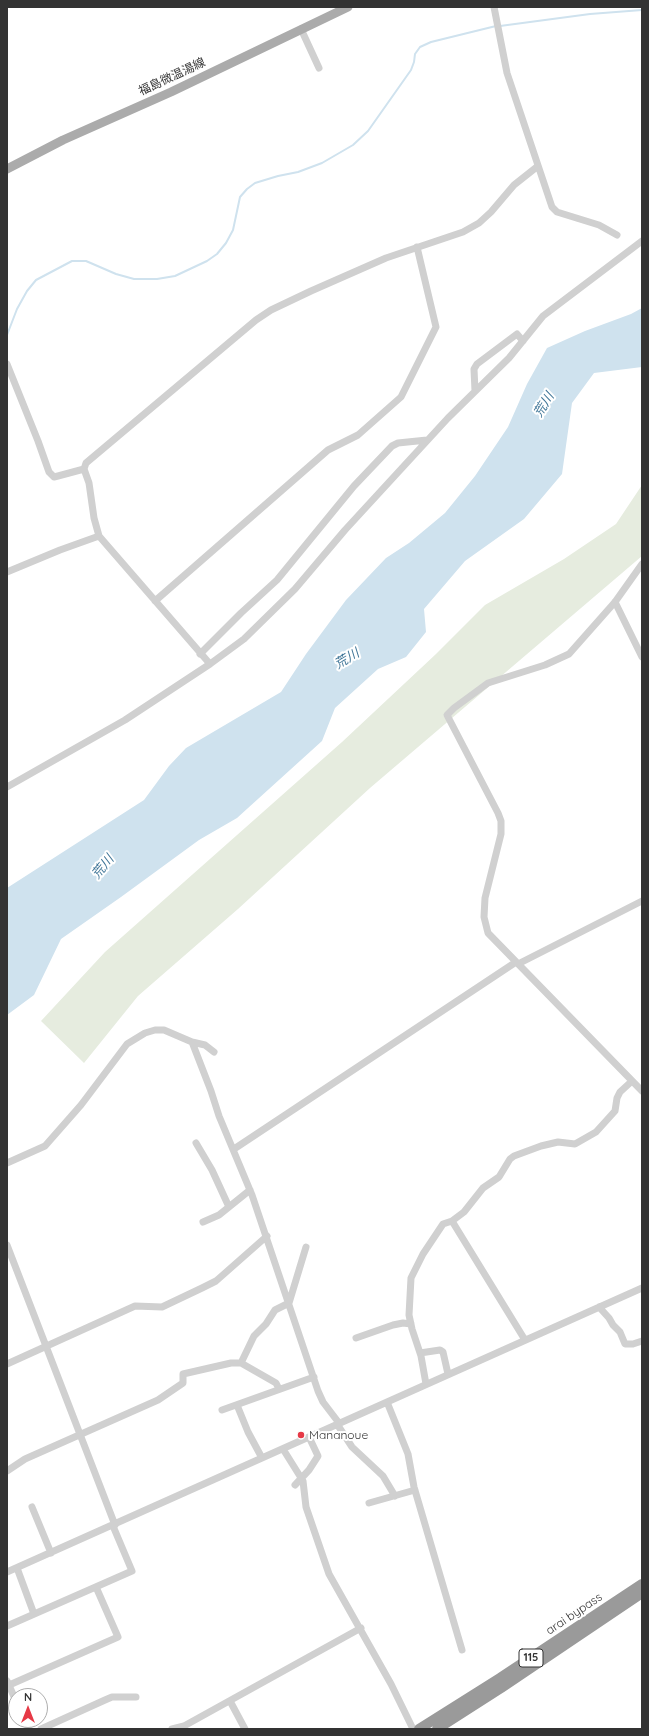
<!DOCTYPE html>
<meta charset="utf-8">
<style>
body{margin:0}
#map{position:relative;width:649px;height:1736px;overflow:hidden;background:#fff;font-family:Quicksand,sans-serif}
canvas{display:block}
.frame{position:absolute;inset:0;border:8px solid #333;pointer-events:none}
.north{position:absolute;left:8px;top:1688px;width:40px;height:40px;box-sizing:border-box;background:#fff;border:1px solid #adadad;border-radius:50%;rotate:0deg;font-size:11px;font-weight:700;line-height:16px;text-align:center;color:#333}
.north::after{content:'';display:block;margin:auto;width:14px;height:18px;background:#e63946;clip-path:polygon(50% 0,100% 100%,50% 72%,0 100%)}
</style>
<div id="map">
<canvas width="649" height="1736"></canvas>
<div class="frame"></div>
<div class="north">N</div>
</div>
<script>
const ctx = document.querySelector('canvas').getContext('2d');
ctx.lineJoin = 'round';
function fill(path, color) { ctx.fillStyle = color; ctx.fill(path, 'evenodd'); }
const toPath = rows => new Path2D(rows.map(r => 'M' + r).join(''));
function trace(path, color, width, dash) { ctx.strokeStyle = color; ctx.lineWidth = width; ctx.lineCap = dash ? 'butt' : 'round'; ctx.setLineDash(dash || []); ctx.stroke(path); }
function drawText(font, color, halo, rows, align = 'center') {
  ctx.font = font + ' Quicksand,"Noto Sans JP",sans-serif'; ctx.lineWidth = 4; ctx.setLineDash([]); ctx.textBaseline = 'middle'; ctx.strokeStyle = halo; ctx.fillStyle = color; for (const [text, x, y, turn = 0] of rows) {
    ctx.save(); ctx.translate(x, y); ctx.rotate((+turn || 0) * Math.PI / 180); ctx.textAlign = isNaN(turn) ? turn : align; if (halo) ctx.strokeText(text, 0, 0); ctx.fillText(text, 0, 0); ctx.restore();
  }
}
fill(toPath([
 [642,485,642,556,370,788,238,909,138,996,84,1063,41,1021,105,952,342,742,436,654,485,605,564,559,616,524]
]), '#e6ecdf');
fill(toPath([
 [642,308,642,367,594,373,572,403,562,474,524,519,465,561,424,609,426,632,406,657,378,669,335,708,322,741,237,818,199,840,121,897,61,939,34,995,7,1015,7,888,144,800,169,766,186,748,281,692,306,654,346,600,386,558,409,543,445,513,475,476,508,427,527,384,547,348,585,331,631,314]
]), '#cfe2ee');
trace(toPath([
 [500,26,590,14,642,10],
 [7,335,17,309,27,291,36,280,72,261,86,261,116,274,134,279,157,279,175,276,207,261,217,254,226,243,233,230,240,197,247,189,255,183,278,176,298,172,322,163,353,145,368,131,411,70,414,62,415,54,420,47,431,42,496,26]
]), '#cfe2ee', 2);
trace(toPath([
 [494,7,507,73,552,207,557,212,599,225,617,235],
 [301,29,319,68],
 [7,364,38,441,49,472,54,477,58,476,84,469,89,483,94,518,99,536,210,664],
 [475,391,474,369,477,364,517,334,523,341],
 [84,469,86,463,256,320,271,310,311,291,386,258,463,232,479,223,491,212,514,185,538,166],
 [642,564,615,602,569,654,545,665,488,683,454,708,447,715,498,813,501,821,501,834,485,898,484,917,488,933,642,1091],
 [7,572,60,550,99,536],
 [155,601,328,450,358,435,401,397,436,327,417,247],
 [615,602,642,657],
 [200,654,241,613,277,580,354,486,392,446,398,443,427,440],
 [7,787,125,720,210,664,244,639,295,589,345,530,448,418,509,358,543,316,642,241],
 [518,964,642,901],
 [192,1042,211,1091,219,1116,252,1195,318,1391,323,1402,339,1423],
 [196,1143,212,1170,229,1207],
 [234,1149,516,962],
 [7,1163,45,1146,81,1105,127,1044,145,1033,155,1030,164,1030,192,1042,205,1045,214,1052],
 [452,1221,525,1340],
 [203,1222,219,1215,250,1190],
 [7,1245,115,1525],
 [599,1307,609,1318,613,1325,620,1332,625,1344,633,1344,642,1341],
 [356,1338,393,1325,403,1323,411,1324],
 [420,1353,440,1350,443,1352,448,1374],
 [241,1363,254,1336,266,1324,275,1310,289,1303,306,1247],
 [7,1364,135,1306,162,1307,202,1288,216,1281,267,1236],
 [426,1384,421,1356,412,1329,409,1315,411,1278,423,1254,443,1224,452,1221,464,1212,483,1188,499,1177,510,1159,514,1156,541,1146,558,1142,575,1144,596,1132,615,1111,617,1098,620,1092,632,1081],
 [387,1402,408,1454,414,1487,462,1650],
 [237,1405,248,1432,262,1458],
 [222,1410,314,1377],
 [337,1424,352,1447,383,1476,395,1496],
 [283,1449,303,1481,306,1507,329,1574,391,1684,413,1729],
 [7,1471,25,1459,158,1400,183,1383,183,1374,231,1363,241,1363,276,1383,279,1389],
 [295,1485,309,1470,318,1456,309,1437],
 [369,1503,415,1490],
 [32,1507,51,1553],
 [17,1568,34,1614],
 [7,1572,642,1288],
 [7,1626,132,1571,113,1526],
 [7,1681,16,1701],
 [7,1686,118,1637,96,1587],
 [230,1701,245,1729],
 [25,1720,29,1729],
 [41,1729,105,1700,112,1697,136,1697],
 [172,1729,184,1726,361,1628]
]), '#d0d0d0', 7);
trace(toPath([
 [7,169,63,140,171,92,348,7]
]), '#ababab', 9);
trace(toPath([
 [419,1729,500,1678,642,1584],
 [437,1729,501,1688,642,1593]
]), '#9a9a9a', 10);
for (const [x, y, r, color] of [
 [301,1435,4,"#e63946"]
]) { const dot = new Path2D(); dot.arc(x, y, r, 0, 2 * Math.PI); ctx.fillStyle = color; ctx.fill(dot); trace(dot, '#fff', 1.5); }
for (const [x, y, w] of [
 [531,1658,24]
]) { const box = new Path2D(); box.roundRect(x - w / 2, y - 9, w, 18, 3); ctx.fillStyle = '#fff'; ctx.fill(box); trace(box, '#333', 1); }
drawText('bold 11px', '#333', null, [
 ["115",531,1658]
]);
drawText('12px', '#333', '#fff', [
 ["福島微温湯線",172,77,-25],
 ["arai bypass",574,1614,-34]
]);
drawText('12px', '#333', '#fff', [
 ["Mananoue",309,1435]
], 'left');
drawText('italic 13px', '#3f7597', '#fff', [
 ["荒川",544,405,-58],
 ["荒川",347,659,-31],
 ["荒川",103,867,-51]
]);
</script>
